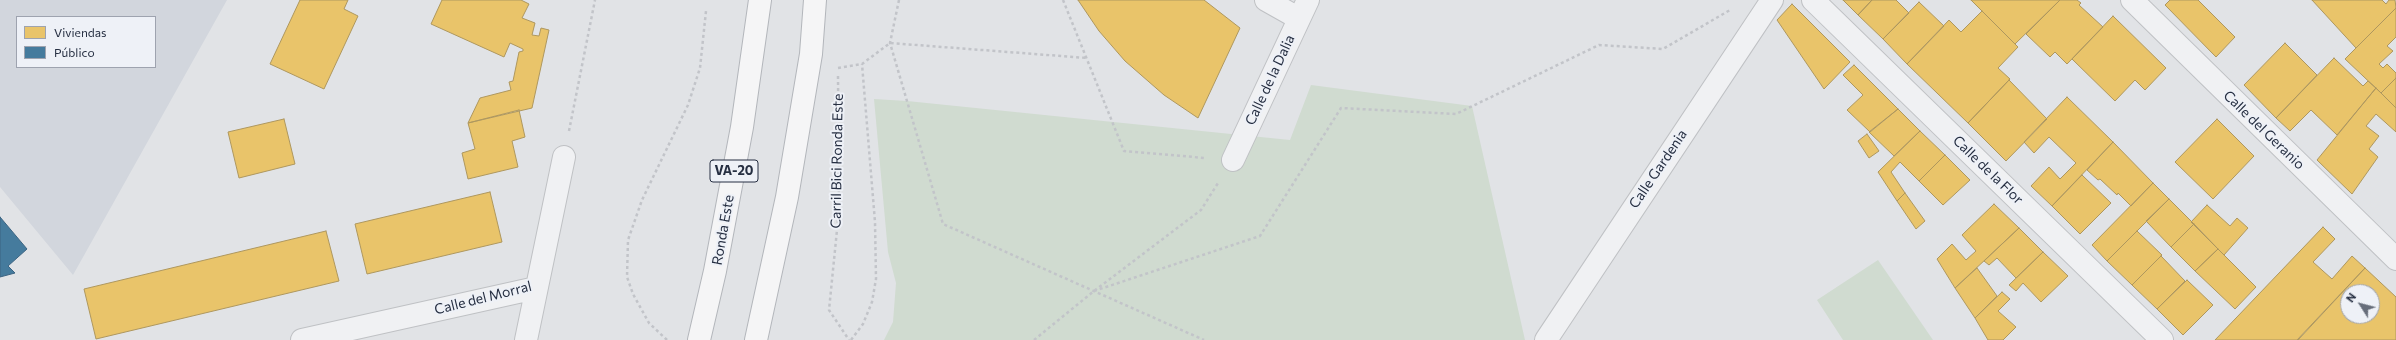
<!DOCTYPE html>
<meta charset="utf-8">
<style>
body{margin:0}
#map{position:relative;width:2396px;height:340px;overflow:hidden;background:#e1e3e6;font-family:Commissioner,sans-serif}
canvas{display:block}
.legend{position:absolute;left:16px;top:16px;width:140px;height:52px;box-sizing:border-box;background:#eef1f7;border:1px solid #9ea3af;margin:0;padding:5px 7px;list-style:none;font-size:12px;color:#262f42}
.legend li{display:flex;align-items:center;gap:8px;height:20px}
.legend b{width:20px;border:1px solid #9ea3af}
.north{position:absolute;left:2340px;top:284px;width:40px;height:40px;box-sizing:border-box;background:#eef1f7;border:1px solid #9ea3af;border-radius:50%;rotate:306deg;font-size:11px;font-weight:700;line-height:16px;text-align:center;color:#262f42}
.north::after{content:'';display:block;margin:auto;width:14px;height:18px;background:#676e7b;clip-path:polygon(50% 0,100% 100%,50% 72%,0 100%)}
</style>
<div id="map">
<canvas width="2396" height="340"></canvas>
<ul class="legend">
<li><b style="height:11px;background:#e9c46a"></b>Viviendas</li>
<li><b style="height:11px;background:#457b9d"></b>Público</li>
</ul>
<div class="north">N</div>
</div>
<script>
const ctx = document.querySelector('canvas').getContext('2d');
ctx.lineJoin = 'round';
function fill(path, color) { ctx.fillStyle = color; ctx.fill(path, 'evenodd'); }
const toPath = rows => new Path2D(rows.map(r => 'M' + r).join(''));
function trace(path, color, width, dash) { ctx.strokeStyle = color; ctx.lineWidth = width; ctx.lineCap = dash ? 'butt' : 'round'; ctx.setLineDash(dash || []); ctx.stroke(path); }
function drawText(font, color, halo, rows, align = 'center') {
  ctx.font = font + ' Commissioner,sans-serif'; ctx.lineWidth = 4; ctx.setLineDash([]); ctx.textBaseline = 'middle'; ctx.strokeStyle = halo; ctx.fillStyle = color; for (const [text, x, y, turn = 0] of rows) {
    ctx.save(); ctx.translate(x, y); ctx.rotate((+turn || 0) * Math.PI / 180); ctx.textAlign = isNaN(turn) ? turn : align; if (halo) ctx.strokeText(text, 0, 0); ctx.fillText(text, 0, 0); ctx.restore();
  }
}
fill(toPath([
 [0,0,227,0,73,275,0,187],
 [17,17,155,17,155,67,17,67]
]), '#d2d6dd');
fill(toPath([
 [1311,85,1472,106,1525,340,884,340,893,322,896,283,888,252,874,99,907,101,1290,140],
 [1878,260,1933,340,1843,340,1817,300]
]), '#d0dbd0');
const homes = toPath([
 [300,0,348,0,344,9,358,16,324,89,270,64,300,0],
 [442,0,521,0,529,4,522,18,535,23,532,35,539,36,541,28,549,30,532,108,468,123,480,98,511,90,509,82,513,81,519,52,523,51,523,49,510,43,504,57,431,24,442,0],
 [1078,0,1204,0,1240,28,1198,118,1164,95,1125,61,1099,31,1078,0],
 [1843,0,1872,0,1858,15,1843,0],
 [1872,0,1896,0,1909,13,1883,39,1858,15,1872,0],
 [1971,0,2060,0,2015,44,1971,0],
 [2060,0,2077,0,2081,3,2079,5,2103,27,2067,64,2055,52,2050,57,2026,34,2060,0],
 [2170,0,2198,0,2235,37,2216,57,2165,5,2170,0],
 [2312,0,2382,0,2386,4,2389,0,2395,0,2396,8,2356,48,2312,0],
 [1919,2,1944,26,1907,64,1883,39,1919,2],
 [1792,4,1850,62,1824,89,1777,20,1792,4],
 [2396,8,2396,37,2387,46,2393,51,2379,64,2383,68,2387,64,2396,73,2396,78,2381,93,2345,59,2396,8],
 [1982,11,2018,47,1998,68,2010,79,1968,123,1907,64,1949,20,1961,32,1982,11],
 [2113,16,2166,68,2145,90,2135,80,2115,101,2072,59,2113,16],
 [2285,43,2317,75,2276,118,2244,85,2285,43],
 [2334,58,2363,86,2368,81,2376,88,2337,135,2311,110,2290,131,2276,118,2334,58],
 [1854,65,1898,109,1870,132,1847,110,1863,95,1843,75,1854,65],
 [2396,78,2396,108,2381,93,2396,78],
 [2009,80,2047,119,2006,161,1968,123,2009,80],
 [2376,88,2396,108,2396,132,2376,114,2366,126,2379,136,2369,149,2378,157,2352,194,2317,160,2376,88],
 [2067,97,2113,142,2052,206,2031,186,2049,167,2060,179,2076,163,2049,137,2034,153,2024,142,2067,97],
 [1898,109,1920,131,1894,156,1869,132,1898,109],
 [519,110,525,137,512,141,518,167,468,179,462,153,475,149,468,123,519,110],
 [284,119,295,164,239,178,228,132,284,119],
 [2217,119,2254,156,2213,199,2175,162,2217,119],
 [1920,131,1945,155,1919,181,1900,162,1891,172,1905,193,1897,201,1878,172,1920,131],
 [1867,134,1879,151,1869,158,1858,141,1867,134],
 [2113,142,2153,183,2131,206,2118,193,2117,195,2100,179,2098,180,2087,170,2113,142],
 [1945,155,1970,180,1943,205,1919,181,1945,155],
 [2082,175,2111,203,2080,234,2052,206,2082,175],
 [2153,183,2169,199,2107,261,2092,245,2153,183],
 [490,192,502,242,367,274,355,224,490,192],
 [1905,193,1925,221,1916,229,1897,201,1905,193],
 [2169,199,2194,224,2171,247,2146,221,2169,199],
 [1994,204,2019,228,1955,288,1937,259,1952,244,1966,260,1976,251,1962,235,1994,204],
 [2207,205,2230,226,2237,218,2248,228,2224,255,2191,222,2207,205],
 [2194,224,2218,249,2195,271,2171,247,2194,224],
 [2323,227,2335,239,2313,262,2332,279,2352,256,2365,268,2297,340,2215,340,2323,227],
 [2019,228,2043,252,2016,278,1997,258,1989,265,1984,261,2019,228],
 [326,231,339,281,96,339,84,289,326,231],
 [2137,231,2162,255,2132,285,2107,261,2137,231],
 [2218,249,2256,287,2235,309,2195,271,2218,249],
 [2043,252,2068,276,2041,302,2023,283,2016,291,2009,285,2043,252],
 [2161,256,2185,281,2157,309,2132,285,2161,256],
 [1977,268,1997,296,1975,318,1955,288,1977,268],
 [2365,268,2396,297,2396,340,2298,340,2365,268],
 [2348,292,2372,292,2372,316,2348,316,2348,292],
 [2187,280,2213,305,2183,335,2157,309,2187,280],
 [2002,292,2010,299,1998,311,2016,327,2003,340,1988,340,1975,318,2002,292]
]);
fill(homes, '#e9c46a');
trace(homes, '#ae975e', 1);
const public = toPath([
 [0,217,27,249,8,266,15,273,0,277,0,217]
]);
fill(public, '#457b9d');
trace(public, '#3c6482', 1);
const minor = toPath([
 [1266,0,1298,18],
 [1813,0,2162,340],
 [2132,0,2396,259],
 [1233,160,1308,0],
 [302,340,536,288],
 [526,340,564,157],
 [1546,340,1772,0]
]);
const trunk = toPath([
 [699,340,715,271,742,127,760,0],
 [756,340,787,197,811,54,815,0]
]);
trace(minor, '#bfc1c4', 24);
trace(trunk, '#b3b6bb', 24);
trace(toPath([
 [899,0,890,43,943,224,1204,340],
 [1063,0,1124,151,1205,158],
 [838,68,862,64,890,43,1087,58],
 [838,76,839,210,829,310,849,340],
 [569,131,595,0],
 [1094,291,1260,236,1341,108,1456,114,1599,45,1663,49,1730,10],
 [667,340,649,323,633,294,627,277,628,240,642,200,688,105,700,68,706,11],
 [851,340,863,324,872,302,876,279,875,222,862,64],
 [1034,340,1094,291,1201,210,1218,183]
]), '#c2c4c9', 2.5, [3, 3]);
trace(minor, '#f0f1f3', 22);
trace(trunk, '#f5f5f6', 22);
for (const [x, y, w] of [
 [734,171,48]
]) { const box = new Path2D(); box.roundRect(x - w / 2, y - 11, w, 22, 3); ctx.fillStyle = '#eef1f7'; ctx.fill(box); trace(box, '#262f42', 1); }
drawText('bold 13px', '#262f42', null, [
 ["VA-20",734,171]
]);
drawText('14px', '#262f42', '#eef1f7', [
 ["Calle de la Dalia",1270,80,-65],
 ["Calle del Geranio",2264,130,44],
 ["Carril Bici Ronda Este",837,161,-89],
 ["Calle Gardenia",1658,169,-56],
 ["Calle de la Flor",1988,170,44],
 ["Ronda Este",723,230,-80],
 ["Calle del Morral",483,298,-14]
]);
</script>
